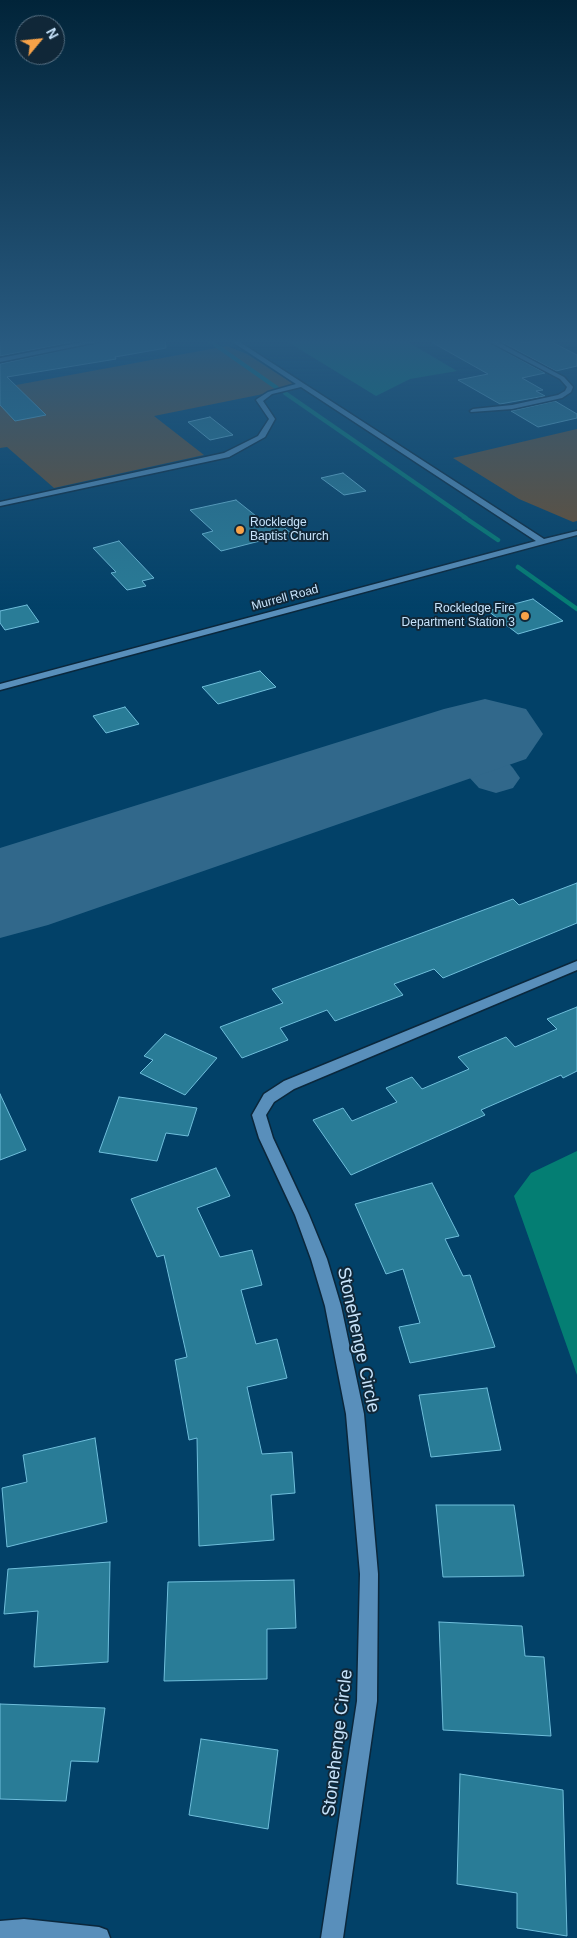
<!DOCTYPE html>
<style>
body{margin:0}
#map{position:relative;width:577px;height:1938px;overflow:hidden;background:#024168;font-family:Helvetica,sans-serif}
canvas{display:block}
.north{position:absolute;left:15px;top:15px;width:50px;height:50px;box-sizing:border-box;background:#102738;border:1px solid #5a7386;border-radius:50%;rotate:62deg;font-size:14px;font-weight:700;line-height:20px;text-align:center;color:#c8e4fc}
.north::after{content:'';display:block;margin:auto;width:18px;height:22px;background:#f7a248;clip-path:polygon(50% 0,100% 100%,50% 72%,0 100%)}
</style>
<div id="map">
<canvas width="577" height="1938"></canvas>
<div class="north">N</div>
</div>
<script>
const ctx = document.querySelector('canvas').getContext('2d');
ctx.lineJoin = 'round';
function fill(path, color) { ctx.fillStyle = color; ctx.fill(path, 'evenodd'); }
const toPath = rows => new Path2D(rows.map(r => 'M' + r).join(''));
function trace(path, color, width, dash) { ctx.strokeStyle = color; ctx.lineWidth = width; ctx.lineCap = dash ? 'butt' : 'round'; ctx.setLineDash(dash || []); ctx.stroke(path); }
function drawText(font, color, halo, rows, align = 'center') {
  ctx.font = font + ' Helvetica,sans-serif'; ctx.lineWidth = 4; ctx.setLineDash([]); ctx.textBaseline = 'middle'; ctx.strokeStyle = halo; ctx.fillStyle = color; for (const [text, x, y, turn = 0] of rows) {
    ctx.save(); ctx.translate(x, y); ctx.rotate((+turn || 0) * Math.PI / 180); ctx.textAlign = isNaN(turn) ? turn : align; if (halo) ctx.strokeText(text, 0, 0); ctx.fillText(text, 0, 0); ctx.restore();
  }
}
fill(toPath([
 [227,346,247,354,298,387,154,416,204,455,54,488,7,447,0,448,0,388],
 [577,429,577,521,573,522,519,499,453,458]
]), '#714e2b');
fill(toPath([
 [283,339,403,339,457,371,410,379,376,396],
 [577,1151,577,1375,514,1196,531,1173]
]), '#047e73');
trace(toPath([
 [207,339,277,388],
 [285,393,466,518]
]), '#047e73', 4);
trace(toPath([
 [464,517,498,540],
 [518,567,577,609]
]), '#047e73', 4.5);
fill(toPath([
 [462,727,479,731,513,768,520,778,513,788,496,793,479,788,445,751,439,741,445,731,462,727]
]), '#31688b');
fill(toPath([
 [485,699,526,709,543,734,526,759,48,925,0,938,0,848,444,709,485,699]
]), '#31688b');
const building = toPath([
 [0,339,88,339,0,356,0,339],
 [114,339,165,339,166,348,115,357,116,359,7,377,46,415,15,421,0,405,0,364,114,339],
 [426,339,482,339,545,373,522,378,543,390,536,391,545,396,500,404,458,380,488,374,426,339],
 [496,339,521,339,521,343,546,339,577,355,577,366,556,371,496,339],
 [555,401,577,414,577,418,538,427,511,411,555,401],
 [210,417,233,435,210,440,188,422,210,417],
 [343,473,366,491,344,495,321,478,343,473],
 [236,500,261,520,271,517,291,533,221,551,202,534,213,531,190,510,236,500],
 [119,541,154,578,142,581,146,586,127,590,111,573,116,572,93,548,119,541],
 [533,599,563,621,518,634,488,611,533,599],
 [27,605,39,622,5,630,0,623,0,611,27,605],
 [260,671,276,687,218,704,202,687,260,671],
 [125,707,139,724,106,733,93,716,125,707],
 [577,883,577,923,443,978,434,969,394,984,403,995,335,1021,327,1010,280,1028,288,1040,242,1058,220,1027,283,1003,272,989,513,899,519,905,577,883],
 [577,1007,577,1071,563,1078,561,1075,481,1110,485,1115,351,1175,313,1120,343,1108,352,1121,397,1102,386,1088,412,1077,422,1089,469,1069,458,1057,506,1037,515,1047,557,1029,547,1019,577,1007],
 [165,1034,217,1058,185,1095,140,1073,153,1060,144,1056,165,1034],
 [0,1094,26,1150,0,1160,0,1094],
 [119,1097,197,1108,188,1136,166,1133,157,1161,99,1152,119,1097],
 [216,1168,230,1196,197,1208,220,1257,252,1250,262,1285,241,1290,256,1344,277,1339,287,1378,247,1387,262,1454,292,1452,295,1493,271,1495,274,1540,199,1546,197,1438,189,1440,175,1360,187,1357,164,1255,157,1257,131,1199,216,1168],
 [432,1183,459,1236,445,1239,463,1276,470,1275,495,1347,410,1363,399,1327,420,1323,403,1269,386,1274,355,1204,432,1183],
 [487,1388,501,1450,431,1457,419,1395,487,1388],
 [95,1438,107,1522,7,1547,2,1488,27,1482,23,1455,95,1438],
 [436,1505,514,1505,524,1576,443,1577,436,1505],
 [110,1562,108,1662,34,1667,38,1611,4,1614,8,1569,110,1562],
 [294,1580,296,1628,267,1629,267,1679,164,1681,168,1582,294,1580],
 [439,1622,522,1626,525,1656,544,1657,551,1736,443,1730,439,1622],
 [0,1704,105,1708,98,1762,71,1761,66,1801,0,1799,0,1704],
 [201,1739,278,1750,268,1829,189,1815,201,1739],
 [460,1774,563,1790,567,1936,517,1928,517,1893,457,1884,460,1774]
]);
fill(building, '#297c97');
trace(building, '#6fbedb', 1);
const minor = toPath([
 [99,339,112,339,0,362,0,358,99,339],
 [228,339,235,339,544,539,577,531,577,535,0,690,0,684,536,541,301,387,272,394,263,401,275,419,265,437,229,457,0,506,0,502,224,453,258,436,269,419,256,400,257,399,268,392,296,384,228,339],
 [484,339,492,339,564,377,573,387,571,392,562,398,512,409,471,412,470,411,473,409,512,405,558,395,565,391,567,387,560,379,484,339],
 [577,961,577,970,294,1089,274,1102,266,1115,273,1138,309,1215,327,1259,341,1306,364,1414,378,1574,377,1701,343,1938,321,1938,357,1701,360,1574,346,1414,325,1306,311,1259,295,1215,259,1138,252,1115,264,1094,284,1081,577,961],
 [24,1919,99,1927,107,1930,110,1938,0,1938,0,1921,24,1919]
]);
trace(minor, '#0a273c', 3);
fill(minor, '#598fbb');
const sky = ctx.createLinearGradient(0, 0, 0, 610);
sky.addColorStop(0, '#012439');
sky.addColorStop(0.56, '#285a80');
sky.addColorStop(1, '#285a8000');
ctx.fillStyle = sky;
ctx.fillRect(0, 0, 577, 610);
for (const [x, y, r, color] of [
 [240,530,5,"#f7a248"],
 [525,616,5,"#f7a248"]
]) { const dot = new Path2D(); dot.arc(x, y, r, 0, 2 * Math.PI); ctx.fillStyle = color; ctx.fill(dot); trace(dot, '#102738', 2); }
drawText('12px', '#c8e4fc', '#102738', [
 ["Rockledge",250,523],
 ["Baptist Church",250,537],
 ["Rockledge Fire",515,609,"right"],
 ["Department Station 3",515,623,"right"]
], 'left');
drawText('12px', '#c8e4fc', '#102738', [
 ["Murrell Road",285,598,-15]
]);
drawText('18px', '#c8e4fc', '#102738', [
 ["Stonehenge Circle",358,1340,78],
 ["Stonehenge Circle",338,1743,-83]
]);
</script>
